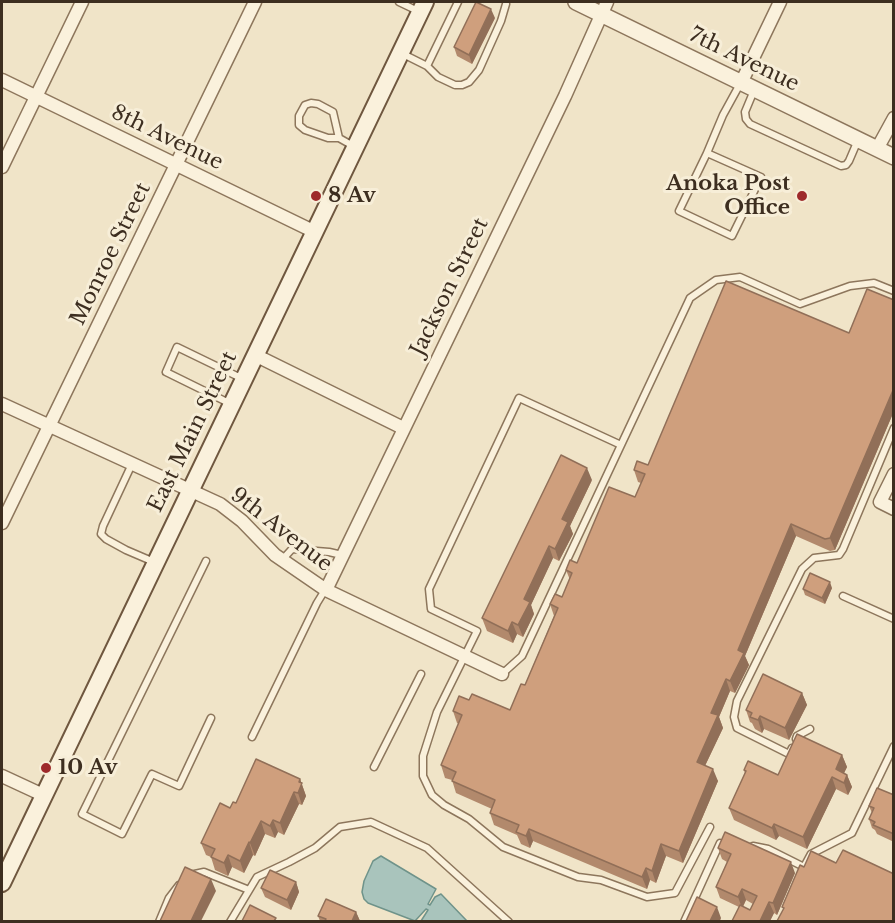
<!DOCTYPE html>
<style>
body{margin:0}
#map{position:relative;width:895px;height:923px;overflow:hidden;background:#f0e4c8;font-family:"Libre Baskerville",serif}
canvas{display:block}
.frame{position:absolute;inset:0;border:3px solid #3d2e20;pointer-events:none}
</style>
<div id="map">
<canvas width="895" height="923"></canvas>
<div class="frame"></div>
</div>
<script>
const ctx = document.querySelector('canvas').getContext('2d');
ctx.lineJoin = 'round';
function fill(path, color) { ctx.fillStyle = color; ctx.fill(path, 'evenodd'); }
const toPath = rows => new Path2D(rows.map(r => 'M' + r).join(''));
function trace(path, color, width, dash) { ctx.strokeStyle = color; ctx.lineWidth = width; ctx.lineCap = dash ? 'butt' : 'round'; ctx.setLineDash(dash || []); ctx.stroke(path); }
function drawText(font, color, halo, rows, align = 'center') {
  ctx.font = font + ' "Libre Baskerville",serif'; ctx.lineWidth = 6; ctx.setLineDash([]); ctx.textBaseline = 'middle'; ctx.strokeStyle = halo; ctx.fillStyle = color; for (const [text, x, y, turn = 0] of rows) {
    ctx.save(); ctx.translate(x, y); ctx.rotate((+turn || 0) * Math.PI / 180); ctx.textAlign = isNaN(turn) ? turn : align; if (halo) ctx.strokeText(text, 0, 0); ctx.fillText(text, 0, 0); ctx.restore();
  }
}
const water = toPath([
 [381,856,436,889,428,904,430,905,435,897,441,894,467,921,421,921,428,910,426,909,415,921,368,903,364,899,362,892,364,881,373,861,381,856]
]);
fill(water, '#a9c4bc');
trace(water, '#6f938a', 1.5);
const service = toPath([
 [399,2,420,12],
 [401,53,427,66,438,77,455,85,462,85,469,82,479,70,501,21,506,4],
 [427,66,458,2],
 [755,88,745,112,746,119,750,124,841,166,846,165,849,161,858,140],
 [339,138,333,112,318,104,311,103,305,105,299,116,299,125,305,130,328,138,339,138,355,147],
 [707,153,679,211,732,236,761,177,707,153,723,115,740,84],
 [231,404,166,372,177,347,243,379],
 [621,445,519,398,429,589,431,609,477,631,437,712,423,756,423,776,432,795,444,805,469,819,503,847,578,877,601,880,647,897,675,893,710,827],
 [132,464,103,526,101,534,106,539,126,550,154,562],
 [282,560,292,549,329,552,342,555],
 [206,561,82,814,122,834,152,774,179,786,211,718],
 [843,596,894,619],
 [502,674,522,656,690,298,716,280,740,277,800,304,850,286,874,283,894,291],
 [252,737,317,603,325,590],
 [796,739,797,736,810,729],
 [792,748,789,754,737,728,734,717,737,701,802,569,814,558,839,555,843,549,894,428],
 [374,767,421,674],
 [753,846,768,849,804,867,811,854,852,833,894,746],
 [190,875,204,872,249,890],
 [159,922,169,898,179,885],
 [230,922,257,877,289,862,315,848,340,827,371,822,427,848,509,922],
 [684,922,720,843]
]);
const minor = toPath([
 [2,80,315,232],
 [742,81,780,2],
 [877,149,894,118],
 [2,167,82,2],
 [255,355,403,428],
 [2,404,220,504,242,521,275,555,326,590,502,674],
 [894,474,880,502,894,509],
 [2,523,255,2],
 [326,590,565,96,607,2],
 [2,776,43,795]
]);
const tertiary = toPath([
 [576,2,894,157]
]);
const secondary = toPath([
 [2,883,425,2]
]);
trace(service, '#8d765c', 9);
trace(minor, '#8d765c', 15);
trace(tertiary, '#8d765c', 18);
trace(secondary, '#6f573f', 20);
trace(service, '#faf1dc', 6);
trace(minor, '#faf1dc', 12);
trace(tertiary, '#faf1dc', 15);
trace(secondary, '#faf1dc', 16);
fill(toPath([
 [495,18,472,64,457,56,454,47],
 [894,300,894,411,835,550,830,551,796,536,745,656,749,665,735,693,730,691,719,717,723,728,705,766,718,781,683,863,666,856,656,883,650,880,647,889,533,841,530,848,521,844,517,835,494,825,490,813,492,809,456,793,452,780,445,778,441,765,459,724,457,723,453,711,469,700,510,710,525,685,554,616,550,604,562,597,570,580,566,570,577,563,635,497,641,483,638,482,634,470,648,465,849,333],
 [592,480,570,526,573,534,559,561,553,558,531,605,534,614,523,637,517,634,513,643,487,631,482,618],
 [832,588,825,604,805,595,803,589],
 [802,693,807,705,789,740,764,729,762,733,755,729,752,723,750,722,746,710],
 [842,755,847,767,844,773,847,775,852,787,848,795,836,789,807,849,779,836,776,840,734,820,729,808,745,773,744,770,778,775],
 [300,779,306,796,302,805,299,804,284,835,278,832,275,838,265,834,255,856,253,855,244,873,232,867,228,876,215,870,211,857,206,855,201,843,236,803],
 [894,795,894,842,877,834,875,830,872,828,869,819,872,813,869,806],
 [718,848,795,873,777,915,774,913,770,921,732,921,739,907,720,898,716,887,727,862,722,859],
 [746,900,753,904,750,910,743,907],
 [296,882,299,892,291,910,265,897,261,888],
 [356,912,360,921,320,921,318,916]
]), '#b2896c');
fill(toPath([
 [491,9,495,18,472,64,469,55],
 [894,388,894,411,835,550,830,538],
 [587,468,592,480,570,526,573,534,559,561,555,549,562,519],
 [791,524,796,536,745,656,749,665,735,693,730,681,738,650],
 [549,546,553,558,531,605,534,614,523,637,518,625,524,599],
 [830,582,832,588,825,604,822,598],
 [512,622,517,634,513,643,508,631],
 [726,679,730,691,719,717,723,728,701,774,697,762,711,713],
 [802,693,807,705,789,740,785,728],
 [760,716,764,729,762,733,758,720],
 [842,755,847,767,840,781,836,769],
 [713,769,718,781,683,863,679,851],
 [847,775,852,787,848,795,844,783],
 [832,777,836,789,807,849,803,837],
 [300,779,306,796,302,805,298,793,299,782],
 [294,792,299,804,284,835,280,823],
 [273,820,278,832,275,838,270,826],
 [261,821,265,834,255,856,250,843],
 [774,824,779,836,776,840,772,828],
 [529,829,533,841,530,848,526,836],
 [249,842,253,855,244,873,240,861],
 [661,844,666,856,656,883,652,871],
 [228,855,232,867,228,876,224,863],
 [791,862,795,873,777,915,773,903],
 [646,868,650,880,647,889,642,877],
 [211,879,216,891,201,921,191,921],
 [296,882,299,892,291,910,287,900],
 [742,889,746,900,742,908,738,897],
 [769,902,774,913,770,921,760,921],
 [717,907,721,918,720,921,710,921],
 [356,912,360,921,352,921]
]), '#916f58');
const building = toPath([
 [476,2,491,9,469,55,454,47,476,2],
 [726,281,849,333,867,289,894,300,894,388,830,538,825,539,791,524,738,650,744,653,730,681,726,679,711,713,718,715,697,762,713,769,679,851,661,844,652,871,646,868,642,877,529,829,526,836,516,832,519,825,490,813,495,800,452,781,456,772,441,765,462,715,453,711,459,696,469,700,472,694,510,710,521,684,525,685,558,608,550,604,555,594,562,597,572,573,566,570,570,560,577,563,609,487,635,497,645,474,634,470,637,461,648,465,726,281],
 [561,455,587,468,562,519,568,522,555,549,549,546,524,599,530,602,518,625,512,622,508,631,482,618,561,455],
 [810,573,830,582,822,598,803,589,810,573],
 [763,674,802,693,785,728,760,716,758,720,750,717,752,713,746,710,763,674],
 [797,734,842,755,836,769,847,775,844,783,832,777,803,837,774,824,772,828,729,808,746,771,744,770,748,761,778,775,797,734],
 [256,759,300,779,299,782,302,783,298,793,294,792,280,823,273,820,270,826,261,821,250,843,249,842,240,861,228,855,224,863,211,857,215,849,201,843,220,803,230,808,233,802,236,803,256,759],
 [877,788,894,795,894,834,873,825,875,822,869,819,874,808,869,806,877,788],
 [725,832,791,862,773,903,769,902,760,921,732,921,740,905,750,910,757,896,742,889,738,897,716,887,731,854,718,848,725,832],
 [843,850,894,874,894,919,892,921,777,921,784,908,782,907,800,865,804,867,811,851,836,863,843,850],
 [185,867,211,879,191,921,160,921,185,867],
 [270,870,296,882,287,900,261,888,270,870],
 [697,897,717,907,710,921,686,921,697,897],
 [326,899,356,912,352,921,325,921,326,919,318,916,326,899],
 [250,905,276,918,274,921,242,921,250,905]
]);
fill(building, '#cf9f7d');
trace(building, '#916f58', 1.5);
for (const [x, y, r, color] of [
 [316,196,6,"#9e2a2b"],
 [802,196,6,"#9e2a2b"],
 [46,768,6,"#9e2a2b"]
]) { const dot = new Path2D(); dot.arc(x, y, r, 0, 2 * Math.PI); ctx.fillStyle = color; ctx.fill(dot); trace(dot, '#f7eed8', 2); }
drawText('21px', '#3d2e20', '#f7eed8', [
 ["7th Avenue",744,60,26],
 ["8th Avenue",167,138,26],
 ["Monroe Street",111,254,-64],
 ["Jackson Street",450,287,-64],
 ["East Main Street",193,432,-64],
 ["9th Avenue",281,530,38]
]);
drawText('bold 21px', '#3d2e20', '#f7eed8', [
 ["Anoka Post",790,184,"right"],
 ["Office",790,208,"right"],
 ["8 Av",328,196],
 ["10 Av",58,768]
], 'left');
</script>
